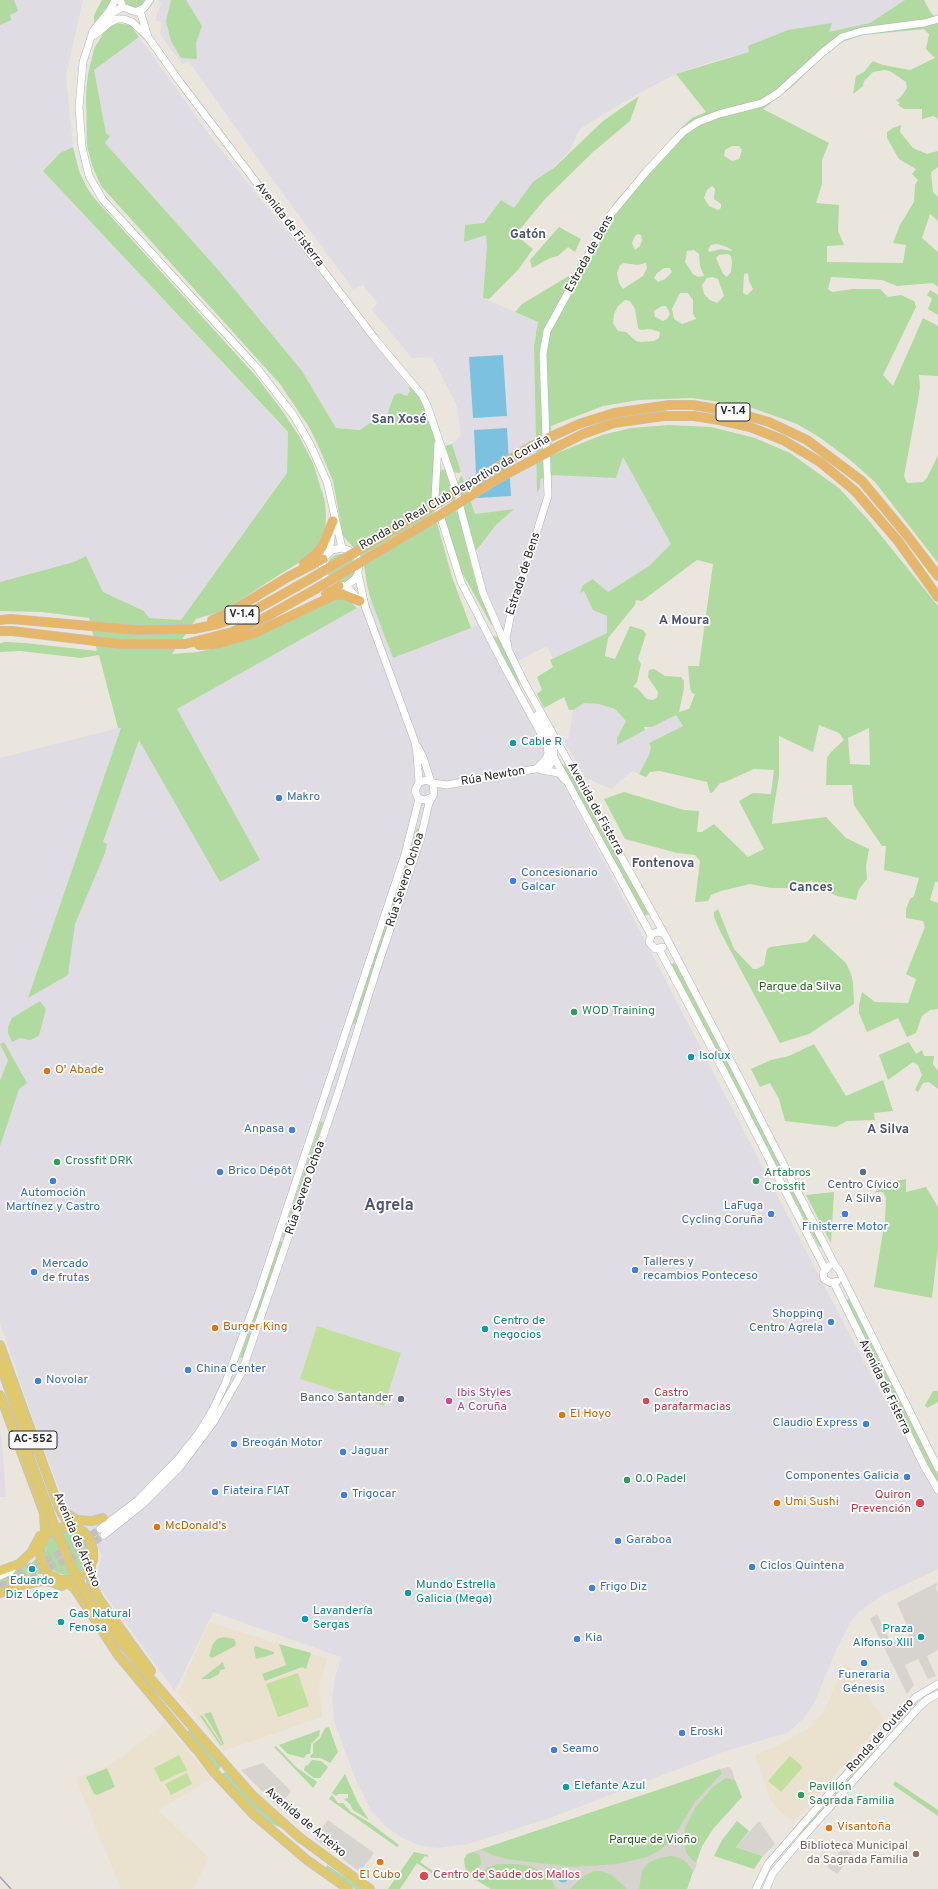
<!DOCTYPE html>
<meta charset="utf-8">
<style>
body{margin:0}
canvas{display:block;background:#eae5dd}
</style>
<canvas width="938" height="1889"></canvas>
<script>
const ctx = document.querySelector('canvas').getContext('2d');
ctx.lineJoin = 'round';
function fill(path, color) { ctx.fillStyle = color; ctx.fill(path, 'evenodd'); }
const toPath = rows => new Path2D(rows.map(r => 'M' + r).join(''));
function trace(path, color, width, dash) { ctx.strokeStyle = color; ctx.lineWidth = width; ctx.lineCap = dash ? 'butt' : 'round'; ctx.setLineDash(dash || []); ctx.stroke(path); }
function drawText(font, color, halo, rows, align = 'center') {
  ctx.font = font + ' Overpass,sans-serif'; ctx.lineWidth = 3.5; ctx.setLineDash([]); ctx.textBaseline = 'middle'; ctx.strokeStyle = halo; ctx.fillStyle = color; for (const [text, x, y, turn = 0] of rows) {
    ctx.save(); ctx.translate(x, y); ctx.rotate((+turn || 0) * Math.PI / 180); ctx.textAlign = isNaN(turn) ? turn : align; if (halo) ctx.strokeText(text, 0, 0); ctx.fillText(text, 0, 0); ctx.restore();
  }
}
fill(toPath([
 [0,0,83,0,66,76,73,147,60,153,43,171,288,433,287,473,181,620,149,618,144,611,103,592,86,556,74,562,0,582],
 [158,0,905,0,870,23,717,60,676,74,637,94,580,129,568,153,524,195,483,298,538,322,534,346,537,492,540,488,540,480,544,477,623,456,671,544,649,566,608,592,594,579,580,593,584,591,593,610,607,616,607,633,553,659,547,646,518,661,484,586,475,554,496,525,513,509,475,514,452,444,461,436,457,406,432,357,412,358,372,310,377,303,363,285,353,289,270,176,189,62,182,64,160,34,162,22,155,21,161,4],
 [139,37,213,140,301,249,341,302,408,386,410,391,407,396,394,395,386,418,379,417,360,430,336,428,302,371,221,273,105,143,109,136,106,133,94,70],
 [371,600,393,658,478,625,562,781,867,1368,938,1496,938,1569,881,1596,859,1612,850,1623,835,1653,814,1704,803,1719,789,1732,723,1752,550,1818,468,1844,437,1848,418,1845,401,1837,385,1826,371,1810,355,1778,334,1721,332,1699,334,1682,341,1657,213,1612,175,1691,97,1584,98,1571,102,1555,78,1517,68,1510,66,1506,39,1437,0,1323,0,758,118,728,177,709],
 [584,703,599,704,615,709,626,721,617,738,617,744,676,714,683,726,649,743,651,747,649,755,639,774,632,771,612,789,590,780,587,780,564,741,569,737,573,710],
 [0,1429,3,1454,6,1497,0,1497]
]), '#dfdde3');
fill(toPath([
 [209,1622,327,1659,319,1687,322,1717,223,1751,178,1693],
 [845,1662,884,1720,794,1822,777,1808,770,1799,755,1755,781,1744,814,1725,827,1705],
 [165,1723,211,1779,158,1810,209,1858,193,1889,121,1889,77,1782,78,1777,101,1769,122,1757]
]), '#eae2ce');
fill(toPath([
 [0,0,14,0,18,11,10,15,11,20,0,25],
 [102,0,112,0,102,15,94,24,94,15],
 [124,0,145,0,141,6,134,8,127,5],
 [171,0,186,0,202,26,196,43,197,59,181,58,171,41,166,21],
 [905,0,924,0,931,13,938,19,938,121,937,118,933,116,922,119,922,109,904,109,898,105,900,103,896,100,900,98,907,88,906,82,890,71,884,70,873,72,864,81,863,86,853,94,856,76,864,72,873,61,883,65,910,70,935,58,926,49,929,34,924,29,863,35,842,42,827,52,793,86,763,109,829,143,822,160,822,184,816,203,839,205,838,231,844,245,827,246,827,262,903,263,906,245,893,243,900,225,914,202,915,185,918,180,912,174,916,169,899,159,887,138,887,132,893,128,901,125,900,132,913,148,927,154,938,151,938,167,931,172,933,192,938,197,938,221,930,214,922,238,938,252,938,287,933,283,897,286,882,280,831,277,828,289,832,292,853,289,880,289,888,297,901,295,914,301,916,307,883,375,893,386,923,318,938,326,938,376,919,375,920,387,918,400,904,476,907,483,923,482,927,478,938,455,938,563,875,482,849,459,819,437,797,424,747,406,692,398,639,400,603,406,551,426,552,455,602,435,631,428,669,425,711,427,755,438,790,453,839,488,870,522,938,606,938,882,935,882,930,900,938,903,938,1009,930,1010,922,1016,916,1033,907,1037,898,1018,867,1032,859,1013,859,1005,862,992,875,1002,908,1003,916,979,906,974,925,927,923,921,906,918,906,909,910,899,914,896,919,878,884,870,886,846,882,846,854,805,852,785,826,785,827,758,831,752,844,740,839,733,819,725,813,752,779,736,779,776,773,813,772,824,826,817,846,838,869,849,866,866,867,879,859,889,856,900,837,896,818,887,812,881,789,888,771,888,750,884,721,891,711,895,708,901,695,902,700,861,695,855,677,853,625,839,604,799,624,792,684,810,699,811,697,832,702,832,714,824,748,857,764,849,739,801,753,793,771,794,774,770,754,769,725,782,720,783,713,792,710,793,707,782,660,771,650,772,646,777,639,774,649,755,651,747,649,743,683,726,676,715,652,727,644,727,645,730,617,745,617,738,626,721,615,709,599,704,584,703,573,710,569,710,564,697,544,708,537,694,542,690,537,677,553,667,550,660,607,633,607,616,593,610,584,591,580,593,583,585,593,579,608,592,649,566,671,544,623,457,616,478,554,475,544,477,540,480,540,488,537,493,534,346,538,322,515,312,522,304,572,274,615,202,681,128,692,118,706,112,676,74,749,52,748,46,788,30,832,23,829,32,870,23],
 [732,146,739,146,742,150,739,159,732,161,724,156,725,150],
 [712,186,715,189,714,199,721,204,721,208,718,210,709,206,704,198,707,190],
 [638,234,641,235,642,240,640,246,635,250,632,243,635,236],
 [717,244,727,247,733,251,721,249,709,252,708,249,711,245],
 [694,250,699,254,700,266,704,276,698,277,693,274,685,262,687,251],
 [728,254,731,256,732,261,731,272,727,277,723,274,716,258,719,255],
 [624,263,637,265,646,263,647,268,643,276,623,289,619,283,617,273,620,265],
 [664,268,670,268,672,272,665,279,658,282,654,278,657,273],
 [748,273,749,281,753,289,747,295,743,293,744,274],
 [713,277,718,279,723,293,724,296,717,303,710,300,704,294,702,285,707,278],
 [680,293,688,293,693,300,693,314,696,319,682,324,674,319,672,309],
 [625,300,630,301,635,309,638,328,641,330,650,329,660,332,659,338,654,341,641,342,636,341,626,332,618,331,613,323,614,314,618,306],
 [662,306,666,306,670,314,667,319,663,321,655,317,654,311],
 [697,560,713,564,699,666,688,666,690,688,692,693,695,694,689,709,679,712,684,688,684,681,681,677,665,676,654,669,649,670,648,677,658,692,657,698,653,700,647,699,637,688,633,687,637,682,641,664,638,659,646,634,643,630,630,626,615,659,605,656,608,638,635,605,636,600,642,601],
 [869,728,870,765,850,764,848,738],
 [116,23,130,25,139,37,94,70,106,133,110,136,105,143,221,273,302,371,336,428,360,430,379,417,386,418,394,395,399,393,407,396,410,391,408,386,418,394,423,401,436,442,431,501,452,577,471,628,393,658,371,600,367,585,363,558,343,536,333,481,318,445,309,427,280,384,101,186,93,168,87,146,86,93,88,74,94,49,106,29],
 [639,96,630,121,593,152,544,200,517,233,522,240,533,249,518,270,489,299,483,298,487,247,486,235,464,242,465,225,484,223,501,200,514,208,533,182,555,167,603,121],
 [73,147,79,171,87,188,94,198,255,375,281,409,299,436,313,463,325,502,326,517,325,532,321,543,310,556,277,576,230,607,219,612,196,619,172,654,198,652,241,642,286,623,338,598,344,598,350,601,357,608,177,709,260,860,220,882,139,740,103,842,107,844,105,853,75,924,68,975,28,998,121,728,118,728,99,655,81,658,20,651,0,652,0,643,5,642,25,643,97,651,89,618,42,612,0,611,0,582,74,562,86,556,103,592,144,611,149,618,181,620,287,473,288,432,43,171,60,153],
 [559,227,581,239,575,252,568,247,558,256,550,258,532,268,530,260],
 [930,290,938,295,938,315,928,309,932,299,927,295],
 [452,444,461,472,459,473,454,472,445,446],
 [446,469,456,501,446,501,438,497,439,475,441,470],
 [461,476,462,476,475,514,514,509,496,525,476,551,457,484],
 [454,509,458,513,475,580,493,625,492,626,460,569,445,520,445,516],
 '327 568a14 14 0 1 1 28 0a14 14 0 1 1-28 0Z',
 [493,636,498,637,517,675,521,691],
 [565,763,649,914,644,916,563,768],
 [417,828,419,829,414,847,356,1024,353,1023],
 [718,909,734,949,753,969,757,969,764,965,767,949,770,947,807,942,814,934,846,963,851,974,853,983,854,1004,809,1034,780,1043,720,931,714,917,714,912],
 [675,963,785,1172,781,1174,671,964],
 [40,1001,46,1009,39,1036,30,1040,20,1038,12,1042,8,1033,8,1027,12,1018],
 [4,1042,27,1083,19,1089,0,1146,0,1081,8,1060,0,1044],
 [909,1042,916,1054,922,1050,924,1056,934,1056,933,1064,938,1071,938,1089,929,1082,923,1083,918,1092,915,1090,922,1075,918,1065,913,1062,888,1080,879,1055],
 [814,1044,846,1096,883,1080,893,1111,874,1113,875,1120,847,1121,836,1127,785,1121,779,1099,770,1083,760,1087,751,1069,771,1060,789,1056],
 [321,1121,323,1123,285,1238,282,1237],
 [906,1179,906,1192,926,1187,938,1207,938,1247,932,1298,874,1287,885,1220,886,1198,883,1192,875,1192,882,1184],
 [790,1182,822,1246,819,1247,786,1184],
 [834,1192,831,1243,806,1195],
 [280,1241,284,1242,243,1358,240,1357],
 [849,1299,938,1475,938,1484,845,1301],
 [933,1391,938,1391,938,1402,927,1408,925,1405],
 '45 1553a22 22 0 1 1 44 0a22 22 0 1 1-44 0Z',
 [37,1558,43,1572,33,1576,29,1565],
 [25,1567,30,1577,0,1589,0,1579],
 [223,1637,234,1639,236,1643,235,1646,212,1658,209,1656,213,1644,217,1639],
 [279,1644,311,1653,306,1669,302,1667,265,1681,262,1674,286,1665],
 [255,1646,274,1652,274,1654,256,1659,254,1649],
 [223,1662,225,1669,220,1670,219,1674,210,1679,201,1679],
 [211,1712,224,1744,223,1745,204,1714],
 [202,1715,222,1745,221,1746,200,1716],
 [329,1727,338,1752,330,1763,321,1758,311,1758,310,1756,313,1753,313,1744,320,1738,325,1728],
 [188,1730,191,1730,222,1766,218,1770,188,1733],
 [320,1730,319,1736,311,1744,310,1754,307,1754,304,1758,288,1754,279,1745],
 [276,1746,296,1767,317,1782,313,1788,274,1747],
 [872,1753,873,1754,804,1831,802,1831],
 [312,1760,321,1761,328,1767,320,1778,314,1778,304,1770,305,1766,308,1765],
 [107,1768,115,1787,97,1795,94,1794,86,1777],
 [720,1769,723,1775,735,1780,742,1797,713,1829,702,1846,687,1889,491,1889,466,1874,464,1859,467,1854],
 [226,1771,250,1797,284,1829,270,1823,246,1801,221,1775],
 [345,1774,358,1803,369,1820,353,1810,350,1804,344,1799,348,1798,348,1794,338,1794,336,1796,332,1793],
 [895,1781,938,1810,938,1816,893,1785],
 [332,1795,338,1803,343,1803,351,1812,370,1823,399,1845,397,1847,329,1799],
 [737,1821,749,1831,736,1847,763,1856,754,1869,714,1856,722,1840],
 [414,1852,428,1855,428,1857,425,1856,420,1862,437,1874,436,1876,417,1863,400,1889,388,1889],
 [327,1865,357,1885,365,1889,355,1889,326,1868]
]), '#b1daa0');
fill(toPath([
 [317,1326,401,1353,384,1406,300,1379],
 [298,1673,309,1706,278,1717,266,1684],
 [179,1755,187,1770,161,1782,154,1768],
 [790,1756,803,1767,781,1792,768,1781],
 [187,1773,192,1784,171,1795,165,1784]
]), '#c1e09d');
fill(toPath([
 [938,1582,936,1589,938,1592,938,1650,927,1656,936,1676,928,1679,918,1659,905,1665,914,1685,907,1694,870,1619,877,1614,891,1643,911,1634,897,1603],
 [263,1763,291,1791,279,1808,241,1770],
 [729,1767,732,1770,735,1780,726,1778,712,1788,695,1808,685,1828,684,1843,686,1852,692,1860,697,1863,694,1872,686,1862,680,1858,671,1856,659,1858,648,1863,642,1871,639,1889,627,1889,613,1876,602,1871,594,1871,582,1877,570,1889,556,1889,551,1879,543,1872,530,1866,516,1864,498,1864,488,1867,480,1873,476,1881,469,1876,475,1872,481,1864,480,1855,474,1852,481,1849,492,1855,506,1859,573,1867,617,1864,647,1857,659,1851,669,1842,676,1833,695,1802,722,1773,720,1769],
 [328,1820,374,1853,360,1872,314,1838],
 [759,1821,775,1844,763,1856,736,1847],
 [844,1847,853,1855,837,1874,827,1867]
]), '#d7d4cf');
fill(toPath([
 [503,355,507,416,473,418,469,357],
 [507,428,511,496,477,498,474,430],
 '557.5 1877a5.5 5.5 0 1 1 11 0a5.5 5.5 0 1 1-11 0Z'
]), '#7cc2e0');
trace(toPath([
 [6,1576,46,1560,70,1548,100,1529],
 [0,1586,50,1567,74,1556,104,1535]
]), '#c4c0b9', 7, [7, 3.5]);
const tertiary = toPath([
 [508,647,506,638,510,618,548,496,543,354,547,331,611,214,646,172,683,132,698,122,719,114,762,103,778,93,823,52,842,37,862,31,924,23,938,19],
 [537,768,546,759,548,753,547,745],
 [541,770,559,773,564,779],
 [433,783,447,785,535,769,550,765,554,757],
 [0,1576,12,1570]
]);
const secondary = toPath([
 [115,0,110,10,93,31,83,62,79,107,82,147,89,176,103,200,257,368,294,416,310,444,327,482,342,548],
 [120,0,123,7,136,12,144,8,150,0],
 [140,11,148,37,180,82,376,340,422,395,427,405,454,484,483,593,503,639,525,684,666,937,735,1069,836,1267,839,1270,938,1468],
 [107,18,115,11,123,7],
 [95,35,109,23,117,19,124,19,132,22,147,36],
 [438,444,435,499,461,582,504,666,651,935],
 [327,554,330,548,332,529],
 [358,574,355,579,346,586,333,585,328,582,322,571,323,559,332,550,342,548,348,550,357,557,359,563,358,574,365,606,415,742,417,754,419,782],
 [346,586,359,600],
 [537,715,552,743,554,753],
 [418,747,423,757,431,782],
 [662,933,657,932,652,934,649,942,655,949,663,947],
 [659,949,730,1083,825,1269],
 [829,1266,823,1273,824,1279,831,1283,837,1281],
 [834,1283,924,1466,938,1490],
 [100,1529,138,1500,178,1459,198,1434,212,1411,225,1384,257,1298,405,854,419,799],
 [104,1535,143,1504,180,1467,213,1423,241,1374,337,1096,379,962,420,841,429,803,434,794,433,783,427,780,419,782,415,791,418,798,425,800,432,797],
 [756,1889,768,1864,872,1745,916,1697,938,1684],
 [766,1889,773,1873,804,1836,920,1706,928,1699,938,1694]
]);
const primary = toPath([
 [0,1345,59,1508,69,1526],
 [0,1364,31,1451],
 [0,1395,44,1513,45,1531,43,1540],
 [61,1510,77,1520,92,1521,103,1518],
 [18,1565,31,1553,40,1536],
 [91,1566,91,1582,99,1599,151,1671],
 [0,1571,22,1563],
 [62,1580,73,1580,83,1575,89,1569,93,1560,93,1550,90,1540,84,1532,74,1527,56,1528,45,1537,40,1548,40,1554,41,1560,45,1570,50,1575,69,1584,75,1589,118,1655,196,1749],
 [13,1588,42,1581,52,1582,62,1586],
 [0,1593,16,1587],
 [96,1605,121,1642,149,1677,252,1795,299,1837,370,1889],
 [193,1744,213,1771,254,1815,307,1860,348,1889]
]);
const trunk = toPath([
 [559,433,579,424,614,413,669,405,693,405,734,412,769,422,807,440,862,481,906,534,938,576],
 [561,445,583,434,614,423,664,416,694,416,719,420,750,427,783,440,820,462,855,491,898,541,938,597],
 [304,563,316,554,322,547,333,521],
 [326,594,339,586],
 [0,620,11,619,136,630,194,629,218,624,253,611,310,579],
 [212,620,232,611,288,577,323,559],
 [0,631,12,631,120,644,185,644,232,632,266,617,314,590],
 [199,645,217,644,255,633,335,595,344,595,360,601]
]);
trace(tertiary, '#b1b3bc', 8);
trace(secondary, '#b1b3bc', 8);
trace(primary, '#c3c3c3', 10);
trace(trunk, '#c3c3c3', 10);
trace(tertiary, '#fff', 7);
trace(secondary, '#fff', 7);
trace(primary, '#e0c96c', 8);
trace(trunk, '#e6b76a', 9);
trace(toPath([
 [0,1877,11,1889]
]), '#a1a2b2', 1.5);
const primaryBridge = toPath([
 [28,1453,56,1530,73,1570,93,1607]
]);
const trunkBridge = toPath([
 [310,579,430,508,530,447,559,433],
 [314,590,435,518,499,478,561,445]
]);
trace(primaryBridge, '#c3c3c3', 10, []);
trace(trunkBridge, '#c3c3c3', 10, []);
trace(primaryBridge, '#e0c96c', 8);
trace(trunkBridge, '#e6b76a', 9);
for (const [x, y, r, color] of [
 [513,743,4,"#0f9aa8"],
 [279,798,4,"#3f7fe0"],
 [513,881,4,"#3f7fe0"],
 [574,1012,4,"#2e9e5b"],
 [691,1057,4,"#0f9aa8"],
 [47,1071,4,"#e8710a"],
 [292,1130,4,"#3f7fe0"],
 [57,1162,4,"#2e9e5b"],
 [220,1172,4,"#3f7fe0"],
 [863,1172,4,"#5c6f8a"],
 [53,1181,4,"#3f7fe0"],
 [756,1181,4,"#2e9e5b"],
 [771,1214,4,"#3f7fe0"],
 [845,1214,4,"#3f7fe0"],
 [635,1270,4,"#3f7fe0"],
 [34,1272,4,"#3f7fe0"],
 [831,1322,4,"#3f7fe0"],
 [215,1328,4,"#e8710a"],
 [485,1329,4,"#0f9aa8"],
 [188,1370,4,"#3f7fe0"],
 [38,1381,4,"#3f7fe0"],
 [401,1399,4,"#5c6f8a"],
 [449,1401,4,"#d1479c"],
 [646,1401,4,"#e0444e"],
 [562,1415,4,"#e8710a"],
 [866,1424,4,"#3f7fe0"],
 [234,1444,4,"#3f7fe0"],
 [343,1452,4,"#3f7fe0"],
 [907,1477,4,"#3f7fe0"],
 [627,1480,4,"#2e9e5b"],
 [215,1492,4,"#3f7fe0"],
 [344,1495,4,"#3f7fe0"],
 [777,1503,4,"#e8710a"],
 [920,1503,5,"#e0444e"],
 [157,1527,4,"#e8710a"],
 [618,1541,4,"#3f7fe0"],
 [752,1567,4,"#3f7fe0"],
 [32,1569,4,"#0f9aa8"],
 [592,1588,4,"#3f7fe0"],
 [408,1593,4,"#0f9aa8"],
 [305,1619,4,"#0f9aa8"],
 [61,1622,4,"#0f9aa8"],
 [921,1637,4,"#0f9aa8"],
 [577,1639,4,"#3f7fe0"],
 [864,1663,4,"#3f7fe0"],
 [682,1733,4,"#3f7fe0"],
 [554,1750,4,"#3f7fe0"],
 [566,1787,4,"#0f9aa8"],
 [801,1795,4,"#2e9e5b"],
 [829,1828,4,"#e8710a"],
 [916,1854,4,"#8d6e63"],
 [380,1862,4,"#e8710a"],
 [424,1876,5,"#e0444e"]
]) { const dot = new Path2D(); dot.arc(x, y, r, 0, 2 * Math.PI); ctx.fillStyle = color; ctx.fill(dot); trace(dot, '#fff', 1.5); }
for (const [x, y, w] of [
 [733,412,34],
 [242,615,34],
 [33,1440,48]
]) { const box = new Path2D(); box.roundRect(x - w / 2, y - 9, w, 18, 3); ctx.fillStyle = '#fff'; ctx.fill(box); trace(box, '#2a2a2a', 1); }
drawText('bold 11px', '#2a2a2a', null, [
 ["V-1.4",733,412],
 ["V-1.4",242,615],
 ["AC-552",33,1440]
]);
drawText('12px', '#2a2a2a', '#fff', [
 ["Avenida de Fisterra",289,225,52],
 ["Estrada de Bens",590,254,-61],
 ["Ronda do Real Club Deportivo da Coruña",455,493,-30],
 ["Estrada de Bens",524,574,-72],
 ["Rúa Newton",493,777,-10],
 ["Avenida de Fisterra",595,809,61],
 ["Rúa Severo Ochoa",406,880,-72],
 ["Rúa Severo Ochoa",306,1188,-71],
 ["Avenida de Fisterra",884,1387,64],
 ["Avenida de Arteixo",76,1540,67],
 ["Ronda de Outeiro",881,1736,-48],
 ["Avenida de Arteixo",305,1823,40]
]);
drawText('12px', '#0d838f', '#fff', [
 ["Cable R",521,743],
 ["Isolux",699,1057],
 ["Centro de",493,1322],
 ["negocios",493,1336],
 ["Eduardo",32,1582,"center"],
 ["Diz López",32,1596,"center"],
 ["Mundo Estrella",416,1586],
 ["Galicia (Mega)",416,1600],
 ["Lavandería",313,1612],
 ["Sergas",313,1626],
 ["Gas Natural",69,1615],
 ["Fenosa",69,1629],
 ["Praza",913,1630,"right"],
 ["Alfonso XIII",913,1644,"right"],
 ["Elefante Azul",574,1787]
], 'left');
drawText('12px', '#366cbe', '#fff', [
 ["Makro",287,798],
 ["Concesionario",521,874],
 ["Galcar",521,888],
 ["Anpasa",284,1130,"right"],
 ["Brico Dépôt",228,1172],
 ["Automoción",53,1194,"center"],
 ["Martínez y Castro",53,1208,"center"],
 ["LaFuga",763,1207,"right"],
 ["Cycling Coruña",763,1221,"right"],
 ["Finisterre Motor",845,1228,"center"],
 ["Talleres y",643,1263],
 ["recambios Ponteceso",643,1277],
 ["Mercado",42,1265],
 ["de frutas",42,1279],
 ["Shopping",823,1315,"right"],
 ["Centro Agrela",823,1329,"right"],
 ["China Center",196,1370],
 ["Novolar",46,1381],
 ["Claudio Express",858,1424,"right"],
 ["Breogán Motor",242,1444],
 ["Jaguar",351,1452],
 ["Componentes Galicia",899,1477,"right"],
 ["Fiateira FIAT",223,1492],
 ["Trigocar",352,1495],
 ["Garaboa",626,1541],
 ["Ciclos Quintena",760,1567],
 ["Frigo Diz",600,1588],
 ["Kia",585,1639],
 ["Funeraria",864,1676,"center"],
 ["Génesis",864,1690,"center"],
 ["Eroski",690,1733],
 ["Seamo",562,1750]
], 'left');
drawText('12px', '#2c5e22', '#fff', [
 ["Parque da Silva",800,988],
 ["Parque de Vioño",653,1841]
]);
drawText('12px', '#27864d', '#fff', [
 ["WOD Training",582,1012],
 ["Crossfit DRK",65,1162],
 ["Artabros",764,1174],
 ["Crossfit",764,1188],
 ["0.0 Padel",635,1480],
 ["Pavillón",809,1788],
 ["Sagrada Familia",809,1802]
], 'left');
drawText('12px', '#c56008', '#fff', [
 ["O' Abade",55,1071],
 ["Burger King",223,1328],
 ["El Hoyo",570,1415],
 ["Umi Sushi",785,1503],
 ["McDonald's",165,1527],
 ["Visantoña",837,1828],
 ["El Cubo",380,1876,"center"]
], 'left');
drawText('12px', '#4e5e75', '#fff', [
 ["Centro Cívico",863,1186],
 ["A Silva",863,1200],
 ["Banco Santander",393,1399,"right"]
]);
drawText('12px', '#b23c85', '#fff', [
 ["Ibis Styles",457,1394],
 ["A Coruña",457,1408]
], 'left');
drawText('12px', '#be3a42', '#fff', [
 ["Castro",654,1394],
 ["parafarmacias",654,1408],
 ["Quiron",911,1496,"right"],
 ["Prevención",911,1510,"right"],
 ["Centro de Saúde dos Mallos",433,1876]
], 'left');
drawText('12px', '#785e54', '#fff', [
 ["Biblioteca Municipal",908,1847],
 ["da Sagrada Familia",908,1861]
], 'right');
drawText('bold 13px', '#4f5575', '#fff', [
 ["Gatón",528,235],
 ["San Xosé",399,420],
 ["A Moura",684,621],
 ["Fontenova",663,864],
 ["Cances",811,888],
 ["A Silva",888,1130]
]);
drawText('bold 16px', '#4f5575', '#fff', [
 ["Agrela",389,1207]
]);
</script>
